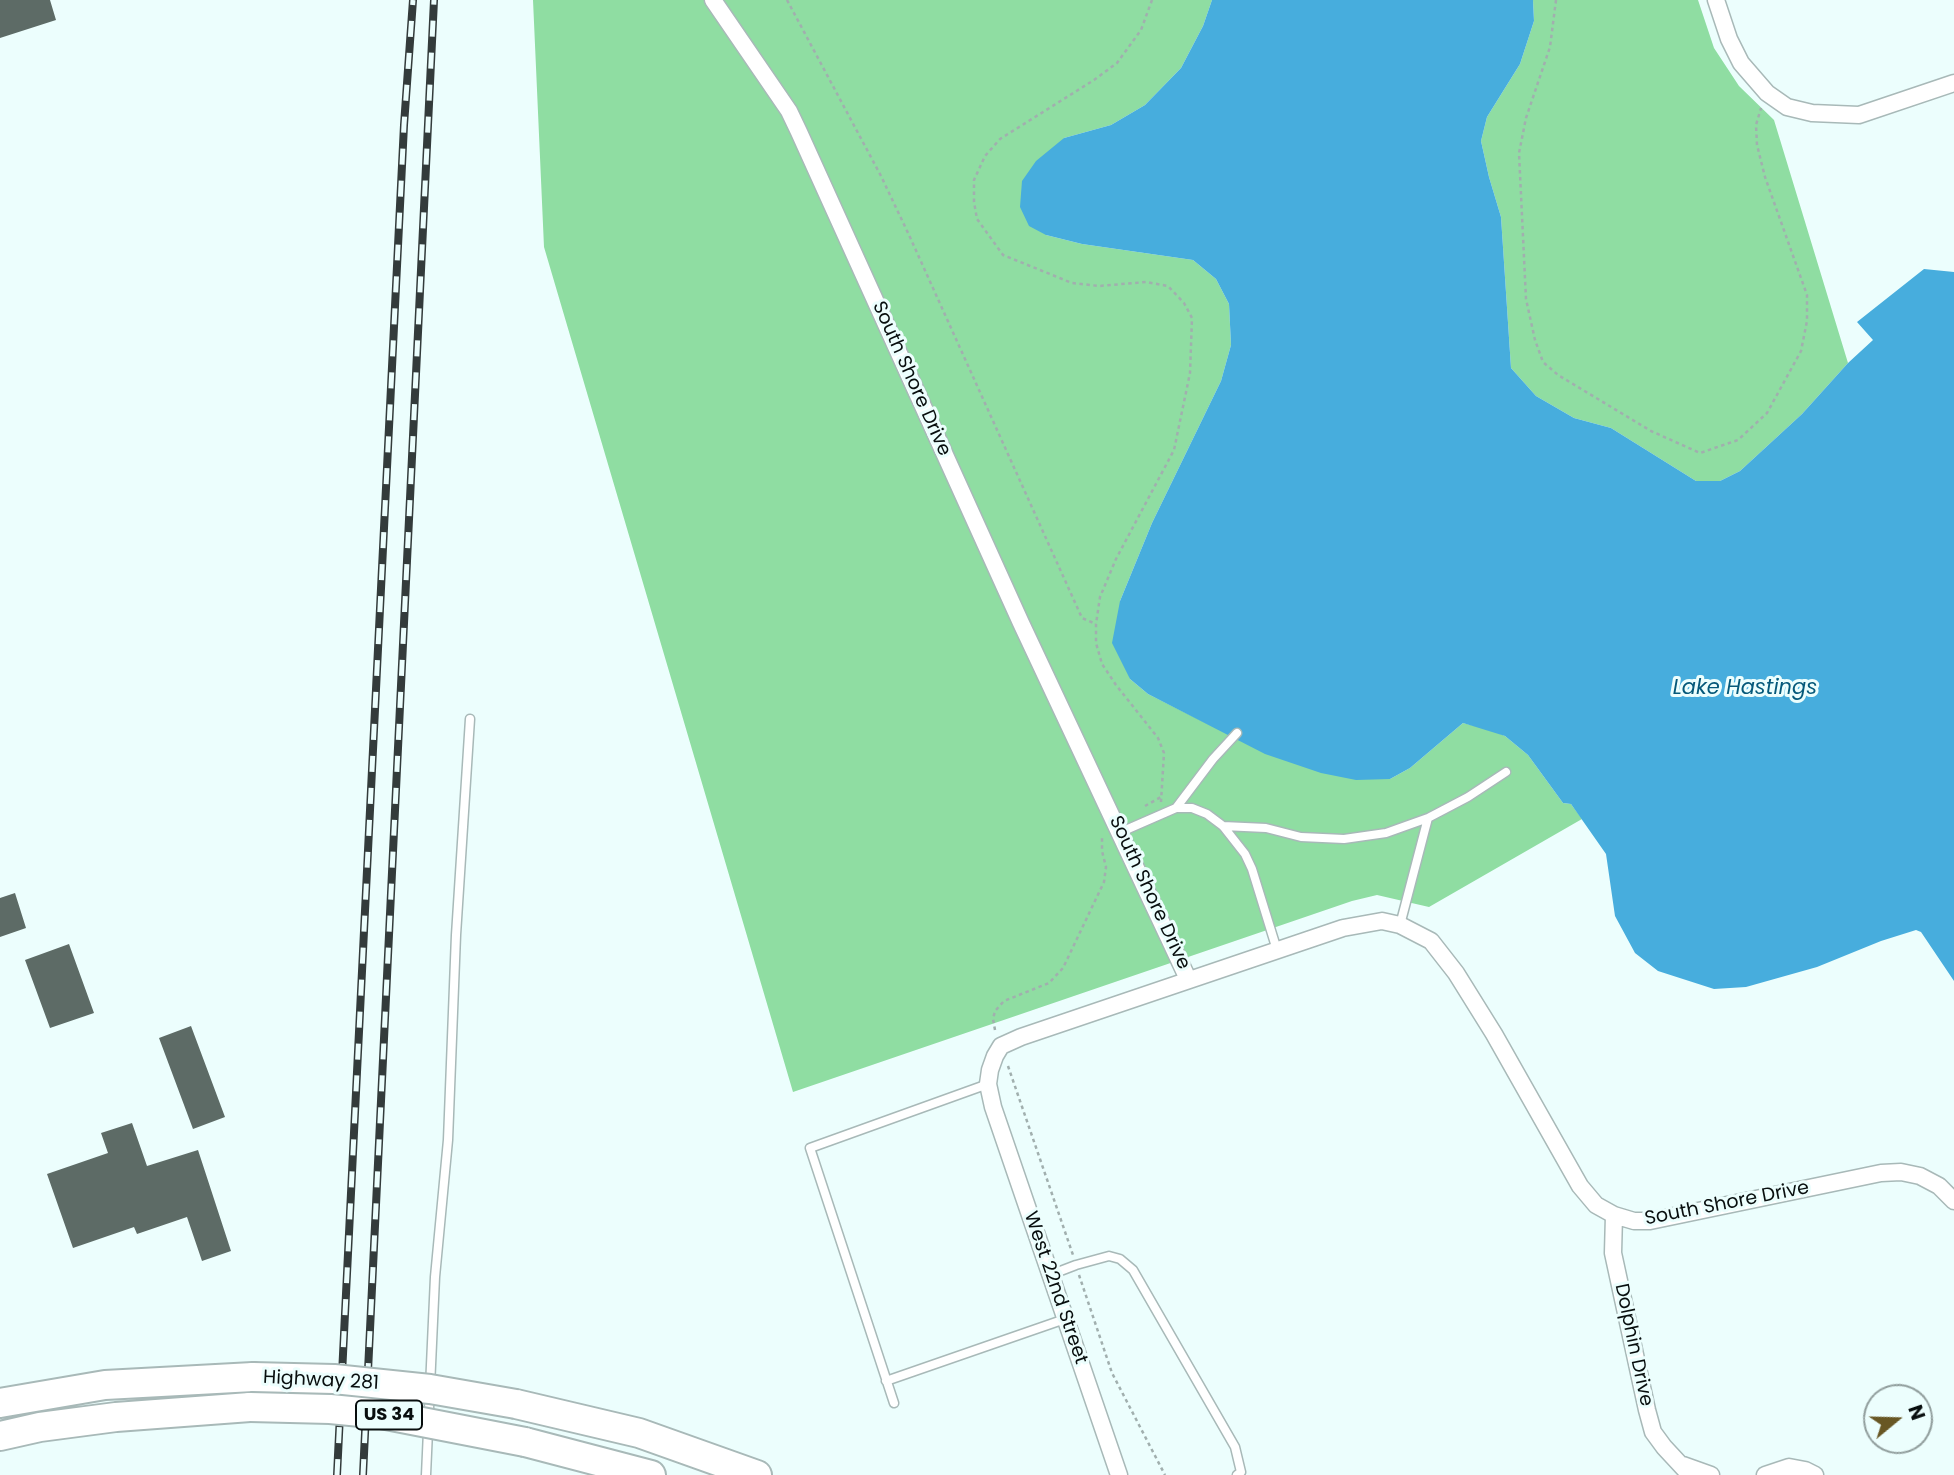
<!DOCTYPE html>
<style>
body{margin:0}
#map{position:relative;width:1954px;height:1475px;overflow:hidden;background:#ecfefd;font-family:Poppins,sans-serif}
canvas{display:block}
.north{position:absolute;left:1863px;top:1384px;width:70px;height:70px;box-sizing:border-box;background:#ecfefd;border:2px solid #919e9d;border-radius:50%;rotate:71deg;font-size:19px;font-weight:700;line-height:28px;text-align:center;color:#080e0e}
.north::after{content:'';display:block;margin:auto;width:24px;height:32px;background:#685724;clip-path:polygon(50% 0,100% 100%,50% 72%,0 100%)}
</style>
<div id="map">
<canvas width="1954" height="1475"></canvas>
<div class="north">N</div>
</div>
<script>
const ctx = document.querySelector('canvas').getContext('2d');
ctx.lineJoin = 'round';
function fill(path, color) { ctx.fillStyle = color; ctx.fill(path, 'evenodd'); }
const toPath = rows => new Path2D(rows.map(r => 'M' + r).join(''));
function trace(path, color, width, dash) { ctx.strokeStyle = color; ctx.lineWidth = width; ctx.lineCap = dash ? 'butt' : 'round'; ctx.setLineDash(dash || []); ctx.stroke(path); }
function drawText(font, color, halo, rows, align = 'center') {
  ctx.font = font + ' Poppins,sans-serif'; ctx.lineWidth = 6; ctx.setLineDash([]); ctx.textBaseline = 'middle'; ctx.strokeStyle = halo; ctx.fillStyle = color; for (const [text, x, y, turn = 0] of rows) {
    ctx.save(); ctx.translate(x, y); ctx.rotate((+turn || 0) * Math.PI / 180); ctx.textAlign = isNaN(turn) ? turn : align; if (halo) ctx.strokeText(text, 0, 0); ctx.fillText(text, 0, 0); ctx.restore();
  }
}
fill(toPath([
 [533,0,1212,0,1203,26,1181,68,1145,105,1111,125,1064,138,1046,235,1082,244,1193,260,1216,279,1229,304,1231,345,1221,381,1152,523,1120,601,1130,679,1148,694,1230,735,1390,779,1410,768,1463,723,1491,730,1505,736,1528,755,1563,803,1571,804,1582,819,1429,907,1377,895,1352,901,793,1092,544,247],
 [1533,0,1698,0,1714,48,1739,86,1774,120,1848,363,1802,414,1740,471,1720,481,1696,481,1611,428,1574,418,1536,396,1511,368,1501,217,1489,177,1481,141,1487,117,1520,64,1534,21]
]), '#8fdda2');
fill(toPath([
 [1212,0,1533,0,1534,21,1520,64,1487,117,1481,141,1489,177,1501,217,1511,368,1536,396,1574,418,1611,428,1696,481,1720,481,1740,471,1802,414,1848,363,1873,340,1857,322,1924,269,1954,272,1954,981,1921,932,1916,930,1881,941,1817,967,1746,987,1714,989,1658,971,1635,953,1615,916,1606,854,1571,804,1563,803,1528,755,1505,736,1463,723,1410,768,1390,779,1356,780,1321,773,1265,754,1148,694,1130,679,1112,643,1120,601,1152,523,1221,381,1231,345,1229,304,1216,279,1193,260,1082,244,1046,235,1029,226,1020,207,1022,181,1036,161,1064,138,1111,125,1145,105,1181,68,1203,26]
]), '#47addd');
fill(toPath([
 [0,0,50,0,56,20,0,38],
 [15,893,26,928,0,937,0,898],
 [69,944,94,1013,50,1028,25,960],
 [191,1026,225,1117,193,1129,159,1038],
 [132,1123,147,1166,198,1150,231,1251,202,1261,187,1217,137,1234,134,1227,73,1248,47,1174,108,1153,101,1133]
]), '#5d6b66');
const lane = toPath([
 [1176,808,1213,759,1237,733],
 [1223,826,1266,828,1301,837,1344,839,1386,833,1428,818],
 [1121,832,1176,808,1192,808,1207,814,1223,826,1245,854,1252,869,1277,950],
 [1400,925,1428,818,1468,797,1506,772],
 [1050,1275,1076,1265,1109,1256,1120,1259,1133,1270,1235,1447,1241,1472,1237,1475],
 [886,1381,1065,1319],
 [894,1403,810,1148,988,1084],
 [426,1475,435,1277,448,1140,456,935,470,719]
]);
const street = toPath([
 [713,0,789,111,799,132,1021,623,1188,979],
 [1716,0,1729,39,1741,63,1767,93,1787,107,1812,113,1859,115,1954,83],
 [1614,1215,1613,1253,1647,1410,1653,1432,1664,1447,1690,1475],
 [1683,1465,1711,1475],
 [1119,1475,993,1107,988,1084,990,1070,995,1056,1001,1046,1021,1037,1343,928,1382,921,1400,925,1431,941,1456,973,1494,1034,1580,1186,1596,1205,1614,1215,1634,1221,1650,1221,1881,1173,1901,1172,1920,1176,1939,1186,1954,1201],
 [1765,1475,1789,1467,1805,1470,1815,1475]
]);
const highway = toPath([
 [0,1403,105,1385,253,1377],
 [516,1404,639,1433,757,1475],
 [0,1436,40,1427,116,1417,250,1407],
 [525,1442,651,1475]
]);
trace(lane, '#a8b9b8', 11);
trace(street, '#a8b9b8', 19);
trace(highway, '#a8b9b8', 32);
trace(toPath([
 [787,0,881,176,909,235,1082,618,1096,624],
 [1152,0,1141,30,1117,63,1094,80,1000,139,985,156,974,180,974,202,977,219,1003,255,1072,283,1099,286,1146,282,1168,286,1184,303,1192,318,1190,373,1174,450,1116,559,1100,597,1096,624,1096,643,1102,664,1116,685,1158,738,1164,753,1161,802],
 [1556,0,1550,47,1526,118,1519,153,1526,299,1535,340,1543,362,1558,375,1651,431,1700,453,1738,440,1767,413,1801,351,1807,321,1807,295,1765,177,1757,145,1756,125,1761,108],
 [1145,806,1161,797],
 [995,1030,993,1019,995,1011,1004,1001,1049,983,1063,968,1104,882,1106,867,1102,851,1102,835],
 [1008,1066,1073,1255],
 [1079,1275,1112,1373,1165,1475]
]), '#a1afae', 2.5, [3.5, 3.5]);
trace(lane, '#fff', 8);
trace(street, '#fff', 16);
trace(highway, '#fff', 28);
const rail = toPath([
 [337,1475,404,125,413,0],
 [363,1475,434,0]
]);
trace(rail, '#333b3b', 8);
trace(rail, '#ecfefd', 5, [16]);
const highwayBridge = toPath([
 [253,1377,334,1379,430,1389,516,1404],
 [250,1407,330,1409,381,1414,525,1442]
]);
trace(highwayBridge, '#a8b9b8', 32, []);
trace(highwayBridge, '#fff', 28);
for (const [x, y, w] of [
 [389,1415,66]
]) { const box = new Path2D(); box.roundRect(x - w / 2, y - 14.5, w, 29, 5); ctx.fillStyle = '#ecfefd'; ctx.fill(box); trace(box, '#080e0e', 2); }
drawText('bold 18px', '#080e0e', null, [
 ["US 34",389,1415]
]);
drawText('19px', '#080e0e', '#ecfefd', [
 ["South Shore Drive",911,379,66],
 ["South Shore Drive",1149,893,65],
 ["South Shore Drive",1727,1204,-11],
 ["West 22nd Street",1055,1288,71],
 ["Dolphin Drive",1633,1345,78],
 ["Highway 281",321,1381,3]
]);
drawText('italic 21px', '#05597a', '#ecfefd', [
 ["Lake Hastings",1745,689]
]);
</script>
